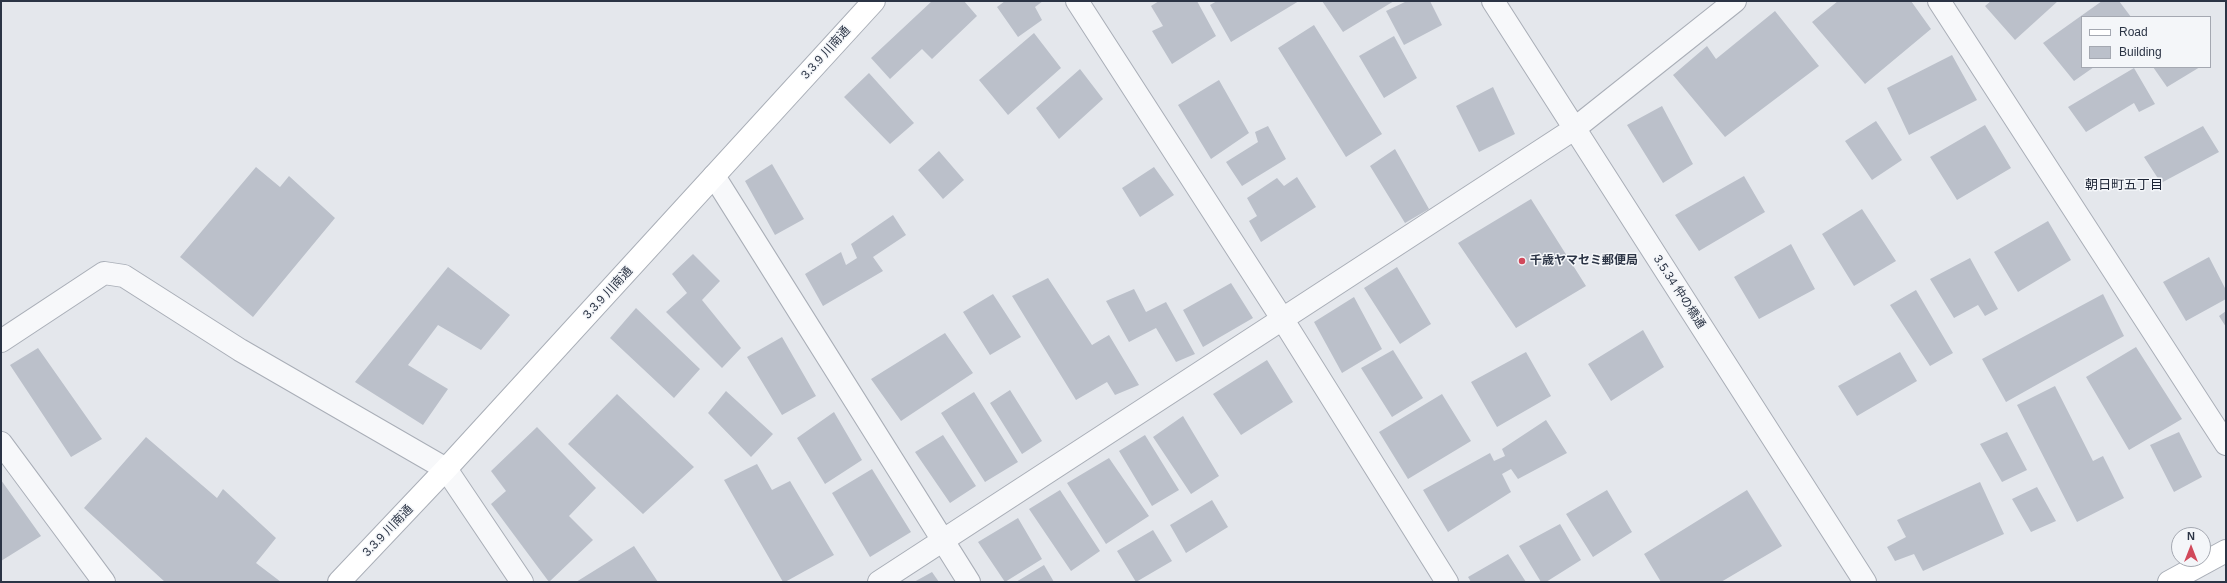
<!DOCTYPE html>
<meta charset="utf-8">
<style>
body{margin:0}
#map{position:relative;width:2227px;height:583px;overflow:hidden;background:#e4e7ec;font-family:Arial,sans-serif}
canvas{display:block}
.frame{position:absolute;inset:0;border:2px solid #2b3445;pointer-events:none}
.legend{position:absolute;left:2081px;top:16px;width:130px;height:52px;box-sizing:border-box;background:#f4f6f9;border:1px solid #a4a8b1;margin:0;padding:5px 7px;list-style:none;font-size:12px;color:#2b3445}
.legend li{display:flex;align-items:center;gap:8px;height:20px}
.legend b{width:20px;border:1px solid #a4a8b1}
.north{position:absolute;left:2171px;top:527px;width:40px;height:40px;box-sizing:border-box;background:#f4f6f9;border:1px solid #a4a8b1;border-radius:50%;rotate:0deg;font-size:11px;font-weight:700;line-height:16px;text-align:center;color:#2b3445}
.north::after{content:'';display:block;margin:auto;width:14px;height:18px;background:#d1495b;clip-path:polygon(50% 0,100% 100%,50% 72%,0 100%)}
</style>
<div id="map">
<canvas width="2227" height="583"></canvas>
<div class="frame"></div>
<ul class="legend">
<li><b style="height:5px;background:#fff"></b>Road</li>
<li><b style="height:11px;background:#bbc0ca"></b>Building</li>
</ul>
<div class="north">N</div>
</div>
<script>
const ctx = document.querySelector('canvas').getContext('2d');
ctx.lineJoin = 'round';
function fill(path, color) { ctx.fillStyle = color; ctx.fill(path, 'evenodd'); }
const toPath = rows => new Path2D(rows.map(r => 'M' + r).join(''));
function trace(path, color, width, dash) { ctx.strokeStyle = color; ctx.lineWidth = width; ctx.lineCap = dash ? 'butt' : 'round'; ctx.setLineDash(dash || []); ctx.stroke(path); }
function drawText(font, color, halo, rows, align = 'center') {
  ctx.font = font + ' Arial,"Noto Sans JP",sans-serif'; ctx.lineWidth = 3; ctx.setLineDash([]); ctx.textBaseline = 'middle'; ctx.strokeStyle = halo; ctx.fillStyle = color; for (const [text, x, y, turn = 0] of rows) {
    ctx.save(); ctx.translate(x, y); ctx.rotate((+turn || 0) * Math.PI / 180); ctx.textAlign = isNaN(turn) ? turn : align; if (halo) ctx.strokeText(text, 0, 0); ctx.fillText(text, 0, 0); ctx.restore();
  }
}
fill(toPath([
 [932,1,964,1,977,16,932,59,922,49,890,79,871,58],
 [1005,1,1043,1,1035,7,1042,20,1018,37,997,7],
 [1159,1,1197,1,1216,36,1172,64,1152,31,1163,26,1151,6],
 [1217,1,1299,1,1231,42,1210,5],
 [1322,1,1394,1,1343,32],
 [1407,1,1430,1,1442,25,1404,45,1386,11],
 [1838,1,1911,1,1931,29,1865,84,1812,22],
 [1991,1,2058,1,2015,40,1985,6],
 [2102,1,2119,1,2131,17,2082,17,2082,67,2094,67,2074,81,2043,43],
 [1775,11,1819,66,1725,137,1673,75,1707,46,1716,59],
 [1314,25,1382,134,1346,157,1278,48],
 [1034,33,1061,68,1008,115,979,80],
 [1394,36,1417,78,1384,98,1359,56],
 [1952,55,1977,100,1909,135,1887,88],
 [2153,67,2200,67,2167,87],
 [2134,68,2155,104,2139,112,2134,103,2086,132,2068,107],
 [1080,69,1103,99,1059,139,1036,108],
 [869,73,914,123,890,144,844,97],
 [1219,80,1249,133,1211,159,1178,105],
 [1493,87,1515,134,1479,152,1456,106],
 [1662,106,1693,164,1663,183,1627,125],
 [1876,121,1902,160,1872,180,1845,141],
 [1985,125,2011,168,1957,200,1930,157],
 [1268,126,1286,159,1242,186,1226,162,1258,142,1255,132],
 [2203,126,2219,152,2161,183,2144,157],
 [1395,149,1429,209,1405,223,1370,166],
 [939,151,964,180,943,199,918,170],
 [772,164,804,219,775,235,745,181],
 [256,167,280,187,289,176,335,218,253,317,180,257],
 [1154,167,1174,195,1140,217,1122,188],
 [1744,176,1765,212,1699,251,1675,215],
 [1297,177,1316,207,1261,242,1249,221,1257,216,1247,198,1277,178,1284,186],
 [1531,199,1586,286,1516,328,1458,243],
 [1862,209,1896,261,1854,286,1822,234],
 [893,215,906,235,873,257,883,271,823,306,805,274,841,252,846,265,857,258,851,244],
 [2048,221,2071,260,2018,292,1994,252],
 [1791,244,1815,289,1759,319,1734,277],
 [693,254,720,281,702,300,741,348,722,368,666,312,687,293,672,274],
 [2209,257,2226,290,2226,299,2186,321,2163,282],
 [1970,258,1998,309,1985,316,1978,305,1954,318,1930,279],
 [448,267,510,315,481,350,438,325,408,365,448,389,423,425,355,382],
 [1397,267,1431,324,1400,344,1364,288],
 [1048,278,1092,345,1109,335,1139,385,1115,395,1107,382,1076,400,1012,296],
 [1231,283,1253,318,1203,347,1183,310],
 [1134,289,1146,312,1166,302,1195,354,1176,362,1156,328,1129,342,1106,301],
 [1916,290,1953,353,1930,366,1890,305],
 [993,294,1021,337,990,355,963,312],
 [2103,294,2124,336,2006,402,1982,359],
 [1354,297,1382,349,1342,373,1314,322],
 [636,308,700,369,674,398,610,338],
 [2226,311,2226,327,2219,316],
 [1643,330,1664,367,1611,401,1588,364],
 [945,333,973,373,901,421,871,379],
 [782,337,816,396,782,415,747,357],
 [2136,347,2182,419,2129,450,2086,377],
 [38,348,102,439,71,457,10,365],
 [1393,350,1423,398,1392,417,1361,368],
 [1526,352,1551,396,1497,427,1471,382],
 [1900,352,1917,381,1857,416,1838,386],
 [1267,360,1293,402,1241,435,1213,394],
 [2055,386,2093,461,2103,456,2124,498,2077,522,2017,405],
 [1010,390,1042,441,1022,454,990,403],
 [726,391,773,434,751,457,708,413],
 [974,392,1018,462,985,482,941,413],
 [617,394,694,467,643,514,568,444],
 [1442,394,1471,441,1408,479,1379,432],
 [834,412,862,460,825,484,797,438],
 [1183,416,1219,476,1191,494,1153,437],
 [1546,420,1567,453,1518,479,1511,469,1502,474,1511,492,1448,532,1423,490,1490,453,1494,461,1505,456,1502,449],
 [537,427,596,488,569,516,593,540,549,582,491,504,506,491,491,471],
 [2007,432,2027,470,2002,482,1980,444],
 [2179,432,2202,477,2174,492,2150,445],
 [943,435,976,486,950,503,915,452],
 [1145,435,1179,490,1152,506,1119,451],
 [146,437,217,498,223,489,276,538,256,563,281,582,165,582,84,508],
 [1109,458,1149,516,1106,544,1067,483],
 [757,464,772,490,790,481,834,555,785,582,783,582,724,480],
 [872,469,911,532,870,557,832,493],
 [1,480,41,536,1,561],
 [1980,482,2004,534,1923,571,1914,554,1895,561,1887,547,1906,537,1897,520],
 [2037,487,2056,521,2031,532,2012,499],
 [1060,490,1100,551,1071,571,1029,509],
 [1607,490,1632,532,1593,557,1566,514],
 [1747,490,1782,546,1721,582,1661,582,1644,554],
 [1212,500,1228,527,1186,553,1170,525],
 [1018,518,1042,559,1005,582,978,542],
 [1560,524,1581,560,1546,582,1541,582,1519,546],
 [1153,530,1172,561,1136,582,1117,551],
 [634,546,658,582,576,582],
 [1508,554,1526,582,1471,582,1468,577],
 [1044,565,1054,582,1016,582],
 [932,572,939,582,914,582]
]), '#bbc0ca');
const street = toPath([
 [1077,1,1283,320,1447,582],
 [1493,1,1865,582],
 [1939,1,2226,444],
 [714,176,969,582],
 [1,341,104,273,124,276,240,350,446,469,522,582],
 [1,443,104,582],
 [879,582,1574,129,1735,1]
]);
const secondary = toPath([
 [339,582,446,469,874,1],
 [2169,582,2226,551]
]);
trace(street, '#a9aeb7', 24);
trace(secondary, '#a9aeb7', 24);
trace(street, '#f7f8fa', 22);
trace(secondary, '#fff', 22);
for (const [x, y, r, color] of [
 [1522,261,4,"#d1495b"]
]) { const dot = new Path2D(); dot.arc(x, y, r, 0, 2 * Math.PI); ctx.fillStyle = color; ctx.fill(dot); trace(dot, '#f4f6f9', 1.5); }
drawText('12px', '#2b3445', '#f4f6f9', [
 ["3.3.9 川南通",826,53,-48],
 ["3.5.34 仲の橋通",1679,292,57],
 ["3.3.9 川南通",608,293,-47],
 ["3.3.9 川南通",388,531,-46]
]);
drawText('bold 12px', '#2b3445', '#f4f6f9', [
 ["千歳ヤマセミ郵便局",1530,261]
], 'left');
drawText('13px', '#1d2536', '#f4f6f9', [
 ["朝日町五丁目",2124,185]
]);
</script>
